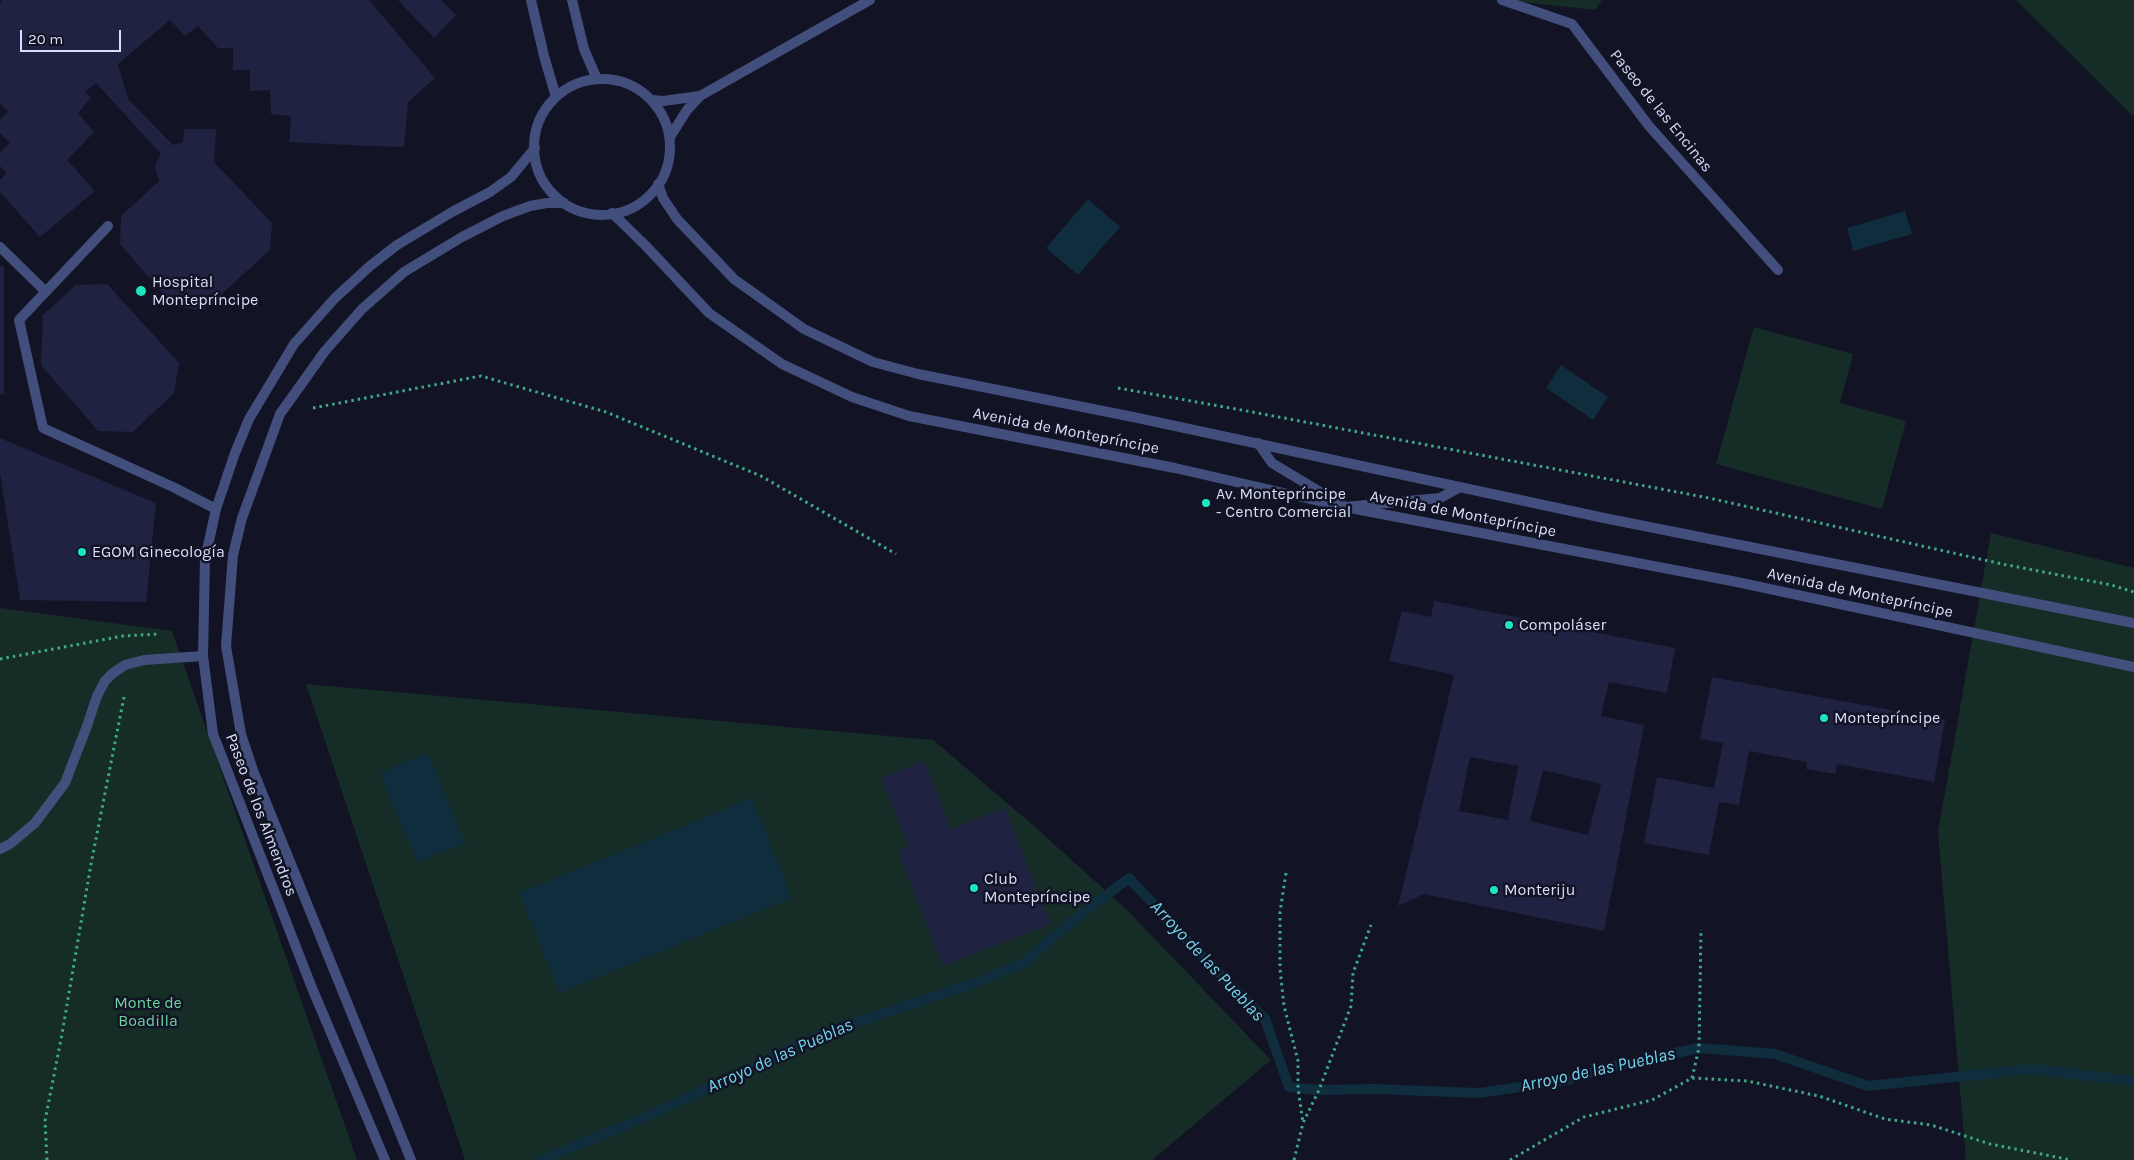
<!DOCTYPE html>
<meta charset="utf-8">
<style>
body{margin:0}
#map{position:relative;width:2134px;height:1160px;overflow:hidden;background:#121324;font-family:Karla,sans-serif}
canvas{display:block}
.scale{position:absolute;left:20px;top:30px;width:101px;height:22px;box-sizing:border-box;border:2px solid #d9defa;border-top:0;padding-left:6px;font-size:15px;line-height:18px;white-space:nowrap;color:#d9defa;-webkit-text-stroke:4px #121324;paint-order:stroke}
</style>
<div id="map">
<canvas width="2134" height="1160"></canvas>
<div class="scale">20 m</div>
</div>
<script>
const ctx = document.querySelector('canvas').getContext('2d');
ctx.lineJoin = 'round';
function fill(path, color) { ctx.fillStyle = color; ctx.fill(path, 'evenodd'); }
const toPath = rows => new Path2D(rows.map(r => 'M' + r).join(''));
function trace(path, color, width, dash) { ctx.strokeStyle = color; ctx.lineWidth = width; ctx.lineCap = dash ? 'butt' : 'round'; ctx.setLineDash(dash || []); ctx.stroke(path); }
function drawText(font, color, halo, rows, align = 'center') {
  ctx.font = font + ' Karla,sans-serif'; ctx.lineWidth = 5; ctx.setLineDash([]); ctx.textBaseline = 'middle'; ctx.strokeStyle = halo; ctx.fillStyle = color; for (const [text, x, y, turn = 0] of rows) {
    ctx.save(); ctx.translate(x, y); ctx.rotate((+turn || 0) * Math.PI / 180); ctx.textAlign = isNaN(turn) ? turn : align; if (halo) ctx.strokeText(text, 0, 0); ctx.fillText(text, 0, 0); ctx.restore();
  }
}
fill(toPath([
 [1504,0,1602,0,1595,10],
 [2016,0,2134,0,2134,117],
 [1754,327,1853,354,1840,403,1906,421,1882,509,1716,464],
 [1991,533,2134,568,2134,1160,1966,1160,1938,832],
 [0,608,172,631,357,1160,0,1160],
 [306,684,933,740,1033,825,1128,911,1271,1060,1152,1160,465,1160]
]), '#152d26');
fill(toPath([
 [1088,199,1120,227,1078,275,1046,248],
 [1905,211,1912,234,1853,251,1847,228],
 [1561,365,1608,397,1593,420,1546,388],
 [428,753,465,843,417,862,380,773],
 [752,798,792,898,559,993,519,893]
]), '#102d3e');
trace(toPath([
 [541,1160,648,1116,824,1033,981,981,1025,962,1076,918,1129,878,1198,952,1265,1019,1289,1087,1319,1090,1373,1089,1479,1093,1567,1080,1609,1067,1699,1048,1775,1054,1868,1086,2031,1069,2134,1081]
]), '#102d3e', 10);
fill(toPath([
 [2,0,369,0,435,78,408,102,404,147,371,146,289,142,291,116,271,114,270,90,250,91,250,70,233,70,233,48,218,48,198,26,185,36,170,20,118,64,128,99,173,145,183,142,184,129,216,129,214,162,272,223,270,250,204,310,174,307,120,244,121,216,159,181,155,166,161,154,96,83,85,92,91,98,78,113,94,132,67,160,95,191,40,237,0,192,0,180,7,173,0,166,0,152,10,143,0,133,0,119,8,112,0,103,0,4],
 [398,0,441,0,456,15,434,38],
 [0,266,4,266,4,394,0,394],
 [107,284,179,363,174,393,133,432,98,431,41,365,43,315,76,285],
 [0,438,156,503,146,602,20,600,0,473],
 [1434,601,1675,648,1667,693,1609,682,1601,716,1644,725,1604,931,1424,894,1398,906,1454,675,1389,661,1402,611,1431,617],
 [1470,757,1518,766,1508,820,1459,811],
 [1543,770,1601,784,1588,835,1530,821],
 [1712,677,1945,720,1934,782,1837,764,1835,774,1806,769,1807,762,1749,751,1739,805,1719,802,1709,855,1644,843,1657,777,1714,788,1723,743,1700,739],
 [924,761,951,829,1005,808,1050,924,943,966,898,851,909,847,881,778]
]), '#202242');
trace(toPath([
 [1118,388,1236,409,1709,498,2002,564,2111,585,2134,592],
 [313,408,481,376,606,412,761,476,896,554],
 [0,659,123,636,159,634],
 [1286,873,1280,912,1280,969,1284,1006,1298,1061,1298,1088,1303,1123],
 [1692,1078,1699,1048,1701,929],
 [47,1160,45,1121,62,1034,91,864,124,697],
 [1294,1160,1303,1123,1319,1090,1351,1006,1353,973,1371,925],
 [1510,1160,1584,1117,1652,1100,1692,1078,1747,1081,1819,1096,1885,1119,1931,1125,1990,1144,2071,1160]
]), '#3ea987', 3, [2.5, 4]);
trace(toPath([
 [108,226,19,320,43,428,173,487,216,509],
 [0,247,46,292],
 [1258,443,1272,463,1345,507,1440,498,1460,487],
 [0,849,10,844,35,823,65,783,87,726,97,696,105,681,113,673,125,665,144,660,203,656]
]), '#424f7d', 10);
trace(toPath([
 [1502,0,1572,24,1649,126,1778,270],
 [652,100,663,101,700,96],
 [670,137,687,110,700,96,870,0],
 [385,1160,312,988,213,734,203,656,205,559,216,509,235,453,249,419,294,344,335,298,370,266,397,245,452,212,490,192,511,177,535,148],
 [411,1160,254,773,241,734,226,646,233,555,242,518,280,414,325,351,362,309,404,272,462,237,503,216,530,206,547,203,564,203]
]), '#424f7d', 10);
trace(toPath([
 [531,0,544,56,556,97],
 [572,0,584,49,597,79],
 '534 147a68 68 0 1 1 136 0a68 68 0 1 1-136 0Z',
 [658,184,663,198,677,219,734,279,804,329,873,362,918,374,1138,418,1604,518,2134,623],
 [612,213,645,245,709,313,782,364,852,397,909,416,1175,468,1345,507,1737,582,2134,667]
]), '#424f7d', 10);
for (const [x, y, r, color] of [
 [141,291,6,"#1ce4c3"],
 [1206,503,5,"#1ce4c3"],
 [82,552,5,"#1ce4c3"],
 [1509,625,5,"#1ce4c3"],
 [1824,718,5,"#1ce4c3"],
 [974,888,5,"#1ce4c3"],
 [1494,890,5,"#1ce4c3"]
]) { const dot = new Path2D(); dot.arc(x, y, r, 0, 2 * Math.PI); ctx.fillStyle = color; ctx.fill(dot); trace(dot, '#121324', 2); }
drawText('16px', '#d9defa', '#121324', [
 ["Paseo de las Encinas",1661,111,51],
 ["Avenida de Montepríncipe",1066,431,11],
 ["Avenida de Montepríncipe",1463,514,11],
 ["Avenida de Montepríncipe",1860,593,12],
 ["Paseo de los Almendros",261,815,69]
]);
drawText('16px', '#d9defa', '#121324', [
 ["Hospital",152,282],
 ["Montepríncipe",152,300],
 ["Av. Montepríncipe",1216,494],
 ["- Centro Comercial",1216,512],
 ["EGOM Ginecología",92,552],
 ["Compoláser",1519,625],
 ["Montepríncipe",1834,718],
 ["Club",984,879],
 ["Montepríncipe",984,897],
 ["Monteriju",1504,890]
], 'left');
drawText('16px', '#6dd29e', '#121324', [
 ["Monte de",148,1003],
 ["Boadilla",148,1021]
]);
drawText('italic 18px', '#73d5ee', '#121324', [
 ["Arroyo de las Pueblas",1207,961,47],
 ["Arroyo de las Pueblas",780,1056,-24],
 ["Arroyo de las Pueblas",1598,1070,-12]
]);
</script>
